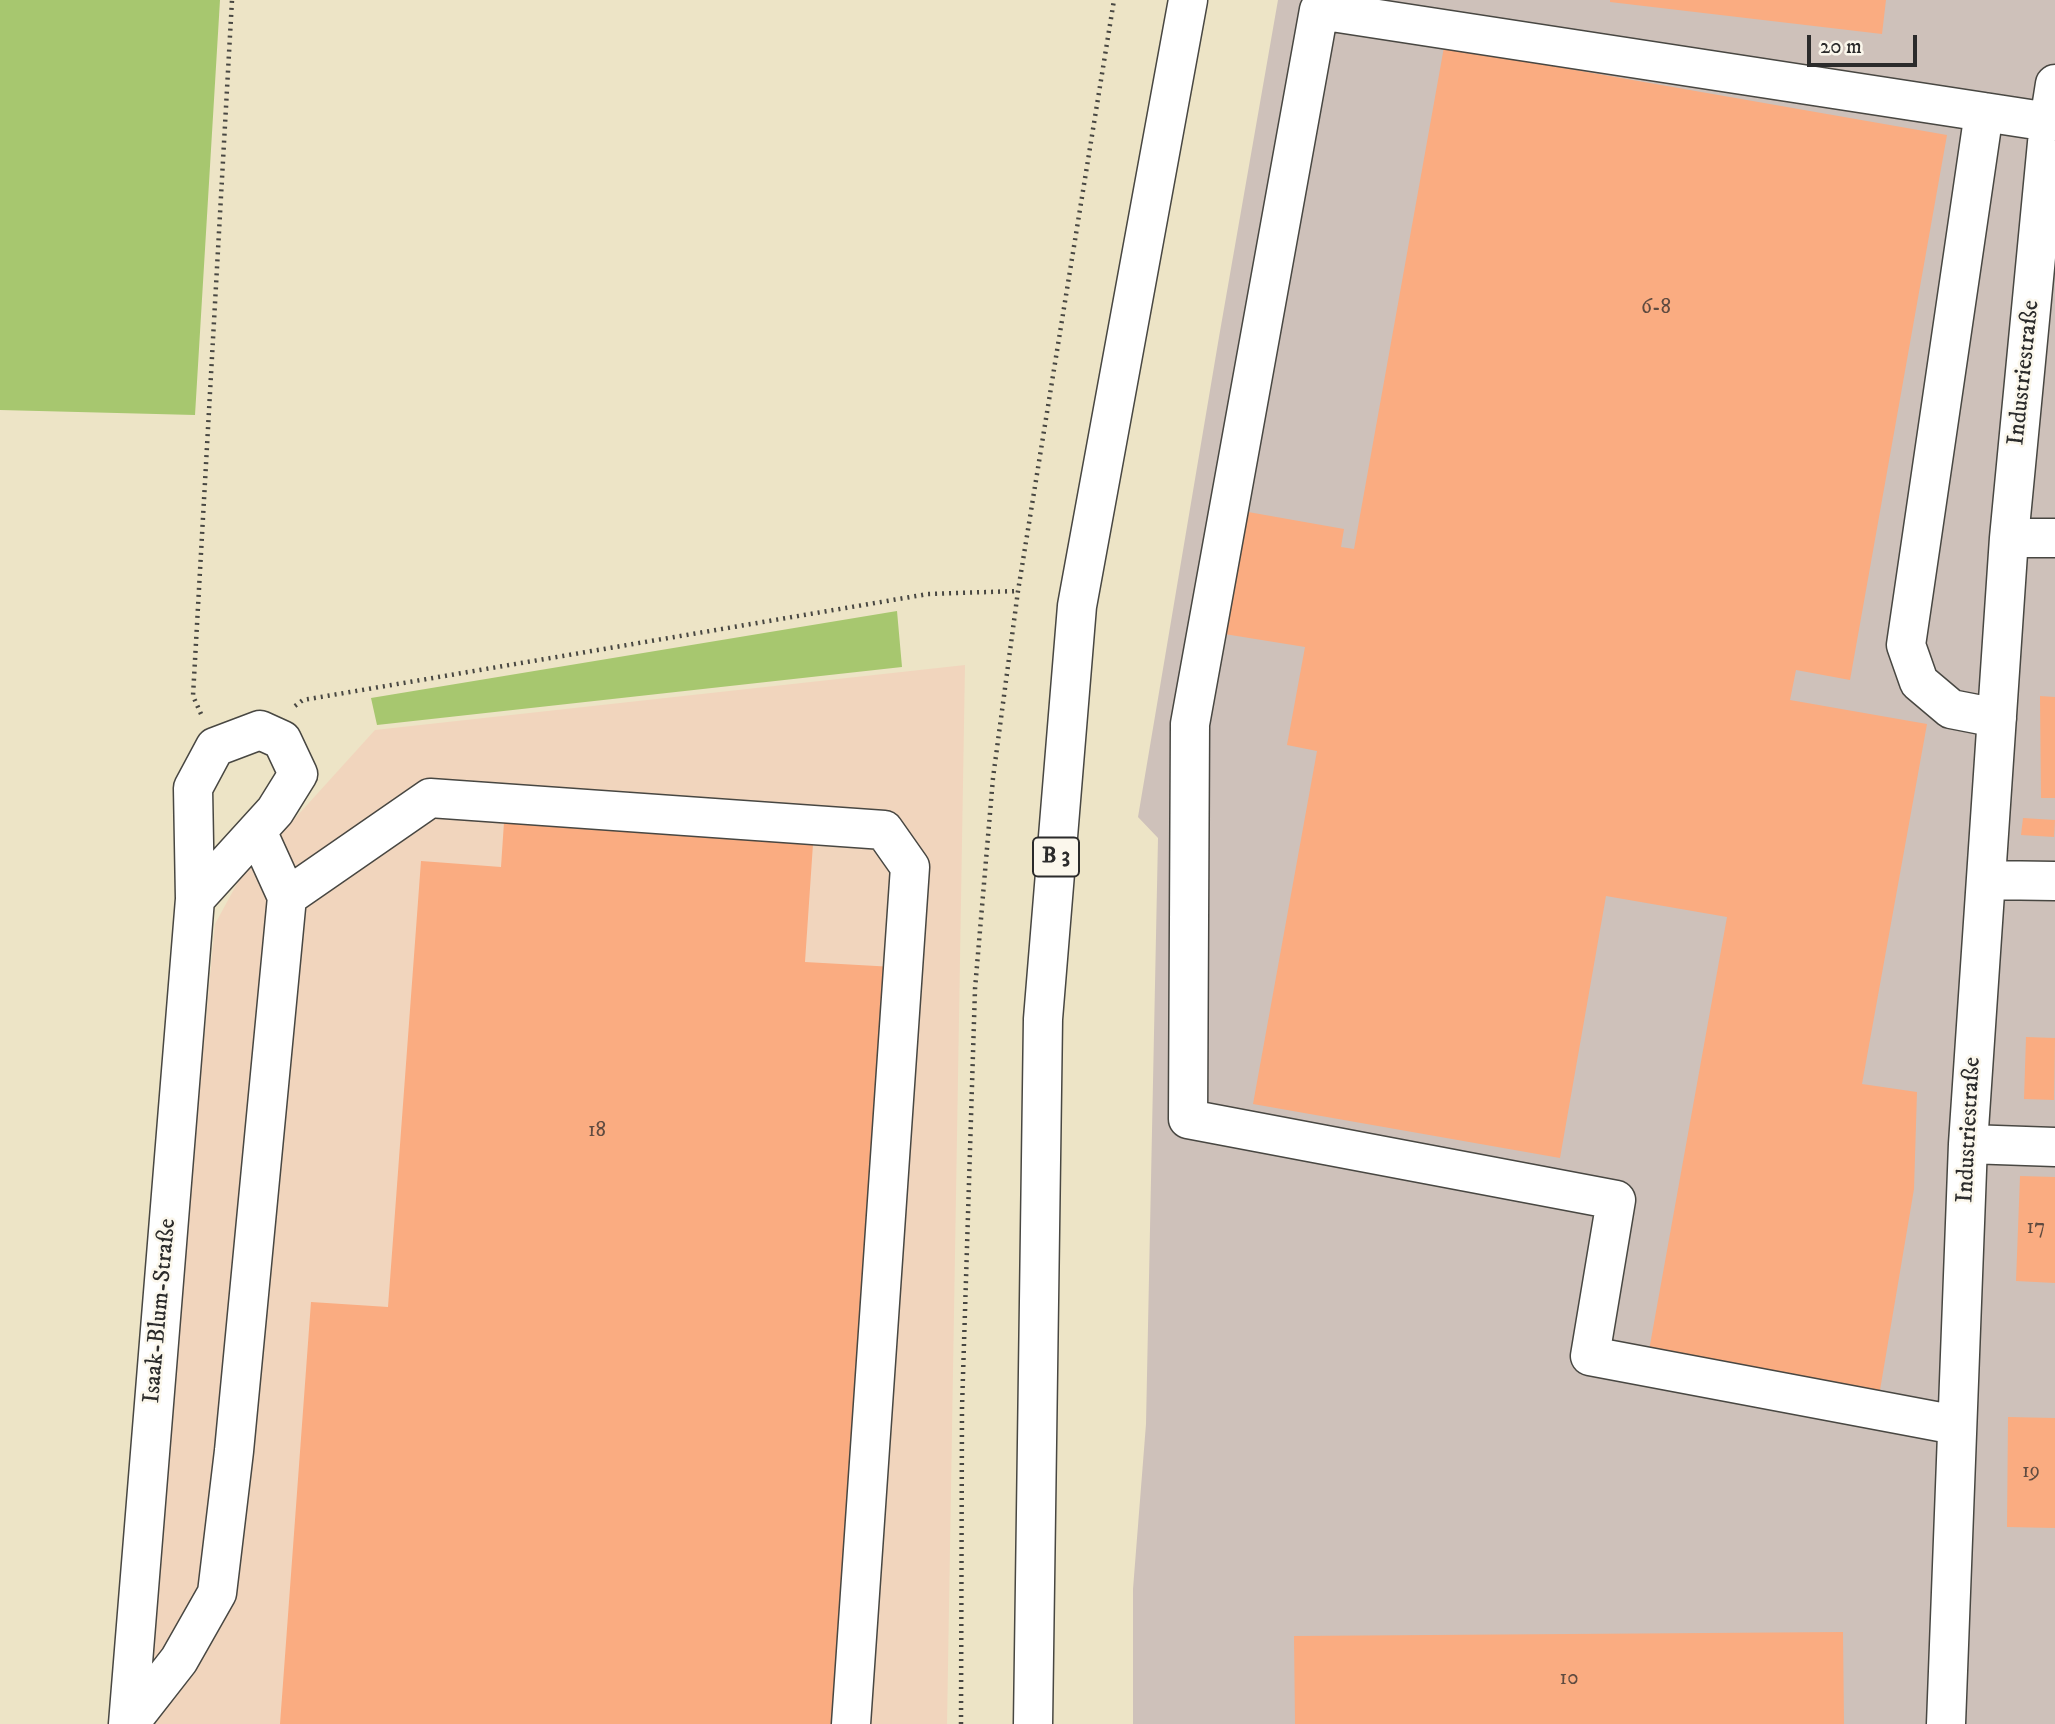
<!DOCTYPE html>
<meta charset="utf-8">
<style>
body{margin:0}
#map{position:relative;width:2055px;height:1724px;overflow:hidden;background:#ede4c6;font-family:"IM FELL DW Pica",serif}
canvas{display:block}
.scale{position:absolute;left:1807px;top:35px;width:110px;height:32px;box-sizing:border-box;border:4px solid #2b2b2b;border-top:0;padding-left:9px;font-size:21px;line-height:24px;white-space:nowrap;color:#2b2b2b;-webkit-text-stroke:5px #fbf7ec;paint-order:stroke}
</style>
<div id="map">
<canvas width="2055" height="1724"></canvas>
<div class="scale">20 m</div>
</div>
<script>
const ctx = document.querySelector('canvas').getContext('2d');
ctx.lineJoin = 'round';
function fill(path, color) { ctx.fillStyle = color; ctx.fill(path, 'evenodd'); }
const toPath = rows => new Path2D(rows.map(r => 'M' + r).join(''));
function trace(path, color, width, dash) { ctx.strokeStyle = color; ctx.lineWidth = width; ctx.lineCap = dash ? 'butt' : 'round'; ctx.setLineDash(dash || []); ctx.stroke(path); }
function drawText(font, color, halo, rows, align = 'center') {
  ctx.font = font + ' "IM FELL DW Pica",serif'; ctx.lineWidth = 5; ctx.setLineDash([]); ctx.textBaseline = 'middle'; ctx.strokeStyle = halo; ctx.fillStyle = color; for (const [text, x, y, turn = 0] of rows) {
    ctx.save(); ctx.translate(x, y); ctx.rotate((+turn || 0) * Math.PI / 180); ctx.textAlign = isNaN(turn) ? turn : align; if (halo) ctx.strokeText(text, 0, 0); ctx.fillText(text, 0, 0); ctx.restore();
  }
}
fill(toPath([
 [965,665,947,1724,139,1724,215,924,239,880,375,730]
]), '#f1d5bd');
fill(toPath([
 [1278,0,2055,0,2055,1724,1133,1724,1133,1589,1146,1424,1158,838,1138,817,1219,337]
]), '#cec1ba');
fill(toPath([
 [0,0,220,0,195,415,0,410],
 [897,611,902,667,377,725,371,698]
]), '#a7c76f');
fill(toPath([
 [1610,0,1886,0,1882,34,1610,2],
 [1444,47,1947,135,1850,680,1796,670,1790,700,1927,724,1862,1084,1917,1092,1914,1189,1879,1396,1648,1356,1727,917,1606,896,1560,1158,1253,1104,1317,751,1287,745,1305,647,1212,632,1237,510,1344,529,1341,547,1354,549],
 [2040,696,2055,697,2055,798,2041,798],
 [2023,818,2055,820,2054,837,2021,835],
 [504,822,813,844,805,962,894,967,839,1724,280,1724,311,1302,388,1307,421,861,501,867],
 [2026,1037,2055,1038,2054,1100,2024,1099],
 [2020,1176,2055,1177,2055,1283,2016,1281],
 [2008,1417,2055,1418,2055,1528,2007,1527],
 [1843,1632,1844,1724,1295,1724,1294,1636]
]), '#faac81');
const minor = toPath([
 [1984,112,1906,645,1919,682,1951,709,1997,718],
 [2009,538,2055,538],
 [1986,880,2055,881],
 [287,897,430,798,884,830,910,867,851,1724],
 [1968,1144,2055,1147],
 [1956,1425,1590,1356,1616,1200,1188,1119,1190,724,1319,10,2049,122],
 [128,1724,195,899,193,788,215,747,260,730,282,740,298,774,275,811,195,899],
 [129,1724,179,1660,217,1593,234,1451,287,897,257,831],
 [1946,1724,1968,1144,2009,538,2049,122,2055,84]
]);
const major = toPath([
 [1033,1724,1043,1019,1077,606,1188,0]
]);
trace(minor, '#484742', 41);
trace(major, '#484742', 41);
trace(toPath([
 [295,706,303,700,928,594,1018,591],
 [201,714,193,696,232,0],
 [961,1724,962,1408,975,989,993,778,1018,591,1114,0]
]), '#484742', 4.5, [2, 5]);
trace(minor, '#fff', 38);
trace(major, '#fff', 38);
drawText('21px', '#5f4b40', null, [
 ["6-8",1656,309],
 ["18",597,1132],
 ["17",2036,1229],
 ["19",2031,1473],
 ["10",1569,1680]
]);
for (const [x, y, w] of [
 [1056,857,46]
]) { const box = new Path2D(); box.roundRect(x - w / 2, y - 19.5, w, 39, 5); ctx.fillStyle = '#fbf7ec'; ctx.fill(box); trace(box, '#2b2b2b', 2); }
drawText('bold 23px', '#2b2b2b', null, [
 ["B 3",1056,857]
]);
drawText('24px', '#2b2b2b', '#fbf7ec', [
 ["Industriestraße",2025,373,-84],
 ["Industriestraße",1970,1130,-87],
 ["Isaak-Blum-Straße",161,1311,-85]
]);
</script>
